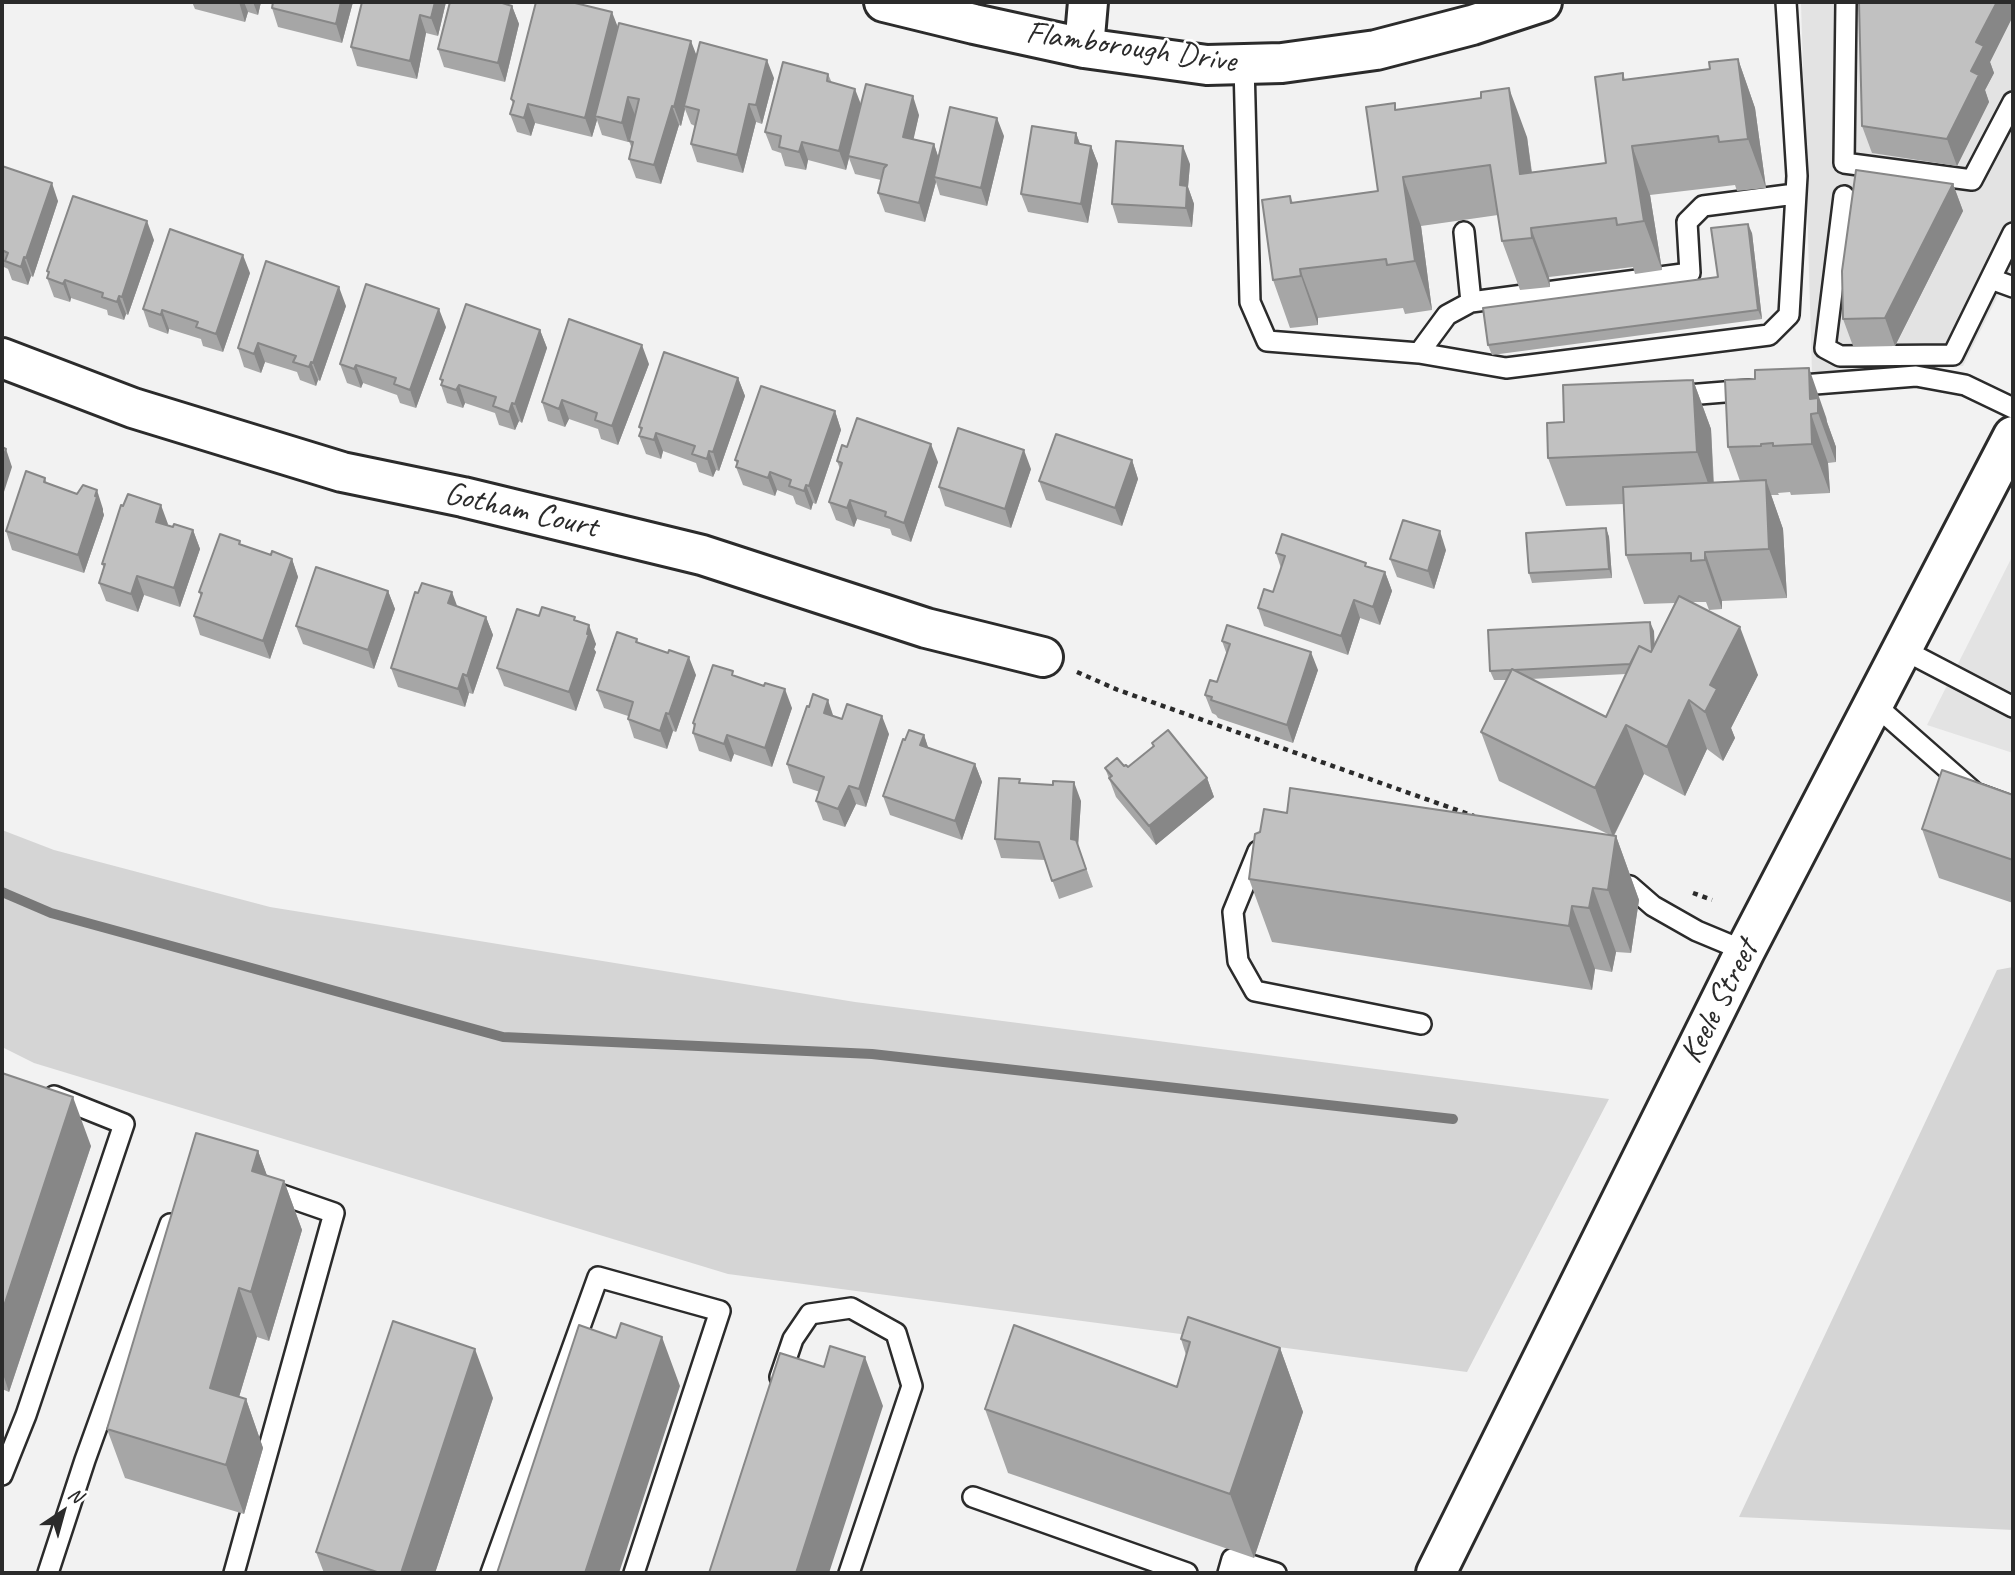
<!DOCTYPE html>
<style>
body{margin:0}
#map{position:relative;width:2015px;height:1575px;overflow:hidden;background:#f2f2f2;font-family:Caveat,sans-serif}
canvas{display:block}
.frame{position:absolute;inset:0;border:4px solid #2b2b2b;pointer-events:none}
.north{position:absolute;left:28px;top:1477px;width:70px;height:70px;-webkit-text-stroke:5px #fff;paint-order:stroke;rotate:36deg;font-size:19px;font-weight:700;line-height:28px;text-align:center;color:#2b2b2b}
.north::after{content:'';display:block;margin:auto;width:24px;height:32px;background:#2b2b2b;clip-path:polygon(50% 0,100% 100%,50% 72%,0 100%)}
</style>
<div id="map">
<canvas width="2015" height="1575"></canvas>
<div class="frame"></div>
<div class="north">N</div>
</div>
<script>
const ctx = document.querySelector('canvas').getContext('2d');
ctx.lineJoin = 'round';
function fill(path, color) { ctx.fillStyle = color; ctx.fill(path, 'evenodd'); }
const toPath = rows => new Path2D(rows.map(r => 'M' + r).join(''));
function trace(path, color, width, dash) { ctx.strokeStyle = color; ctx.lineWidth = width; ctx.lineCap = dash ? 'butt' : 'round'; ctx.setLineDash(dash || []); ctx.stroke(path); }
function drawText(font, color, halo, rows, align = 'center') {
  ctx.font = font + ' Caveat,sans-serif'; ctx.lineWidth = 5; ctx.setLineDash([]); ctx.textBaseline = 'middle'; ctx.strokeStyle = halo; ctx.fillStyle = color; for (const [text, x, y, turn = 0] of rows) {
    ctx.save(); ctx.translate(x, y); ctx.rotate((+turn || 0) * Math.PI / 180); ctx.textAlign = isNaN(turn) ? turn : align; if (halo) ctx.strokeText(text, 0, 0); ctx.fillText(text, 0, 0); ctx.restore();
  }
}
fill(toPath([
 [1801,2,2013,2,2013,265,1963,366,1812,373],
 [2013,555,2013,753,1927,725]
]), '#e3e3e3');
fill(toPath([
 [2,830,54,850,270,907,855,1002,1609,1099,1467,1372,728,1274,34,1063,2,1047],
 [2013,967,2013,1530,1739,1517,1997,970]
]), '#d5d5d5');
trace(toPath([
 [2,892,51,913,503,1037,872,1054,1453,1119]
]), '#787878', 10);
const service = toPath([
 [1846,2,1844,163,1972,180,2013,102],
 [1244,64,1250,302,1267,341,1419,353,1506,368,1769,335,1789,315,1797,176,1786,2],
 [1844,196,1825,348,1840,356,1953,355,2013,233],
 [1464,232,1471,302],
 [1991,279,2013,287],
 [1419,353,1447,315,1471,302,1690,273,1687,222,1703,206,1795,194],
 [1790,386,1916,376,1965,385,2013,408],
 [1675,396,1749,390],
 [1902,649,2013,707],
 [1874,704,1975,793,2013,807],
 [1258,851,1233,912,1238,961,1255,991,1421,1024],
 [1614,884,1630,886,1653,906,1697,931,1745,951],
 [780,1377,793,1339,810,1314,851,1308,896,1333,912,1386,849,1573],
 [2,1475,26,1415,124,1124,54,1096],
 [973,1497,1187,1573],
 [48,1573,85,1460,170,1224],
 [234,1573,334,1213,265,1189],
 [491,1573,598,1277,720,1311,634,1573],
 [1228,1573,1232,1559,1276,1573]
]);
const minor = toPath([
 [884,2,974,24,1084,48,1207,65,1282,63,1376,50,1472,25,1542,2],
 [1084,48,1088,2],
 [2,358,133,408,342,472,463,497,702,555,926,628,1043,657]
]);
const secondary = toPath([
 [1436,1573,1745,951,2013,436]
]);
trace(service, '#2b2b2b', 24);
trace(minor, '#2b2b2b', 44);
trace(secondary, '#2b2b2b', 44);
trace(toPath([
 [1077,672,1118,690,1474,816],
 [1693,893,1712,900]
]), '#2b2b2b', 4.5, [5, 5]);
trace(service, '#fff', 19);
trace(minor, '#fff', 38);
trace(secondary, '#fff', 38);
fill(toPath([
 [192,2,261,2,258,15,248,12,245,22,195,9],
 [273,2,353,2,342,43,278,27,272,8],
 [446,2,438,36,426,33,417,79,357,66,351,47],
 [450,2,501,2,512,6,519,24,505,82,444,67,438,49],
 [2013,2,2013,16,1990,62,1994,73,1985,90,1989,102,1957,166,1872,153,1862,126],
 [618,27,696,55,774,78,762,124,756,122,743,173,697,162,691,144,695,126,691,124,685,109,681,126,679,125,661,184,636,178,629,159,632,149,629,141,628,142,602,135,597,120,592,137,535,123,531,136,517,132,510,114,513,104,511,99],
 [1738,59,1755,108,1766,188,1737,191,1735,185,1650,195,1662,270,1635,274,1633,267,1549,277,1550,287,1520,290,1502,241,1498,215,1421,226,1432,310,1405,314,1403,308,1318,318,1318,325,1290,328,1273,280,1290,196,1293,203,1378,191,1397,109,1527,137,1532,172,1606,163,1623,73,1625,80,1710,69],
 [828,74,832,83,861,105,919,115,913,139,934,144,938,157,1004,136,987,206,940,195,936,182,925,222,885,212,878,193,881,180,855,174,849,158,846,170,808,160,806,170,785,166,781,153,772,150,765,132],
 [1076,133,1080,144,1091,146,1098,164,1088,223,1028,212,1021,194],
 [1190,164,1188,187,1194,204,1192,227,1118,223,1112,204],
 [2,166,58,201,33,277,31,276,28,285,12,280,8,269,2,266],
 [1953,184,1963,211,1895,346,1853,346,1843,319],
 [1752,233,1762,319,1492,355,1488,345,1718,277],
 [154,240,128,315,126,314,124,320,108,315,107,310,71,298,70,302,54,297,47,278,48,274,47,271],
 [250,273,223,352,203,346,201,339,169,329,168,334,149,327,143,309],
 [346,306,320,381,318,380,316,386,300,380,297,372,265,362,261,373,244,367,238,348],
 [446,327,416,408,400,403,397,395,363,383,361,388,347,383,340,364],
 [540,330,547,348,522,423,519,421,515,430,499,425,495,413,465,403,463,408,447,403,441,385,442,383,440,379],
 [649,364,618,445,601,439,598,429,569,419,565,427,548,421,542,402],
 [738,378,745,396,719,471,716,470,713,477,699,472,696,463,663,451,661,459,646,454,639,436,641,431,639,427],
 [1755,379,1826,417,1827,422,1836,447,1836,462,1828,463,1830,493,1791,495,1790,492,1778,493,1779,495,1771,495,1783,529,1787,598,1722,601,1722,609,1709,610,1706,602,1691,602,1758,675,1731,728,1735,738,1723,761,1707,749,1685,796,1644,774,1614,836,1616,836,1639,900,1631,953,1616,952,1612,972,1595,969,1592,990,1272,942,1249,879,1260,832,1287,813,1610,835,1499,781,1481,732,1507,680,1494,680,1490,671,1654,631,1654,645,1675,603,1644,604,1626,555,1624,504,1566,506,1548,458,1564,422,1693,380,1711,429,1714,483,1740,481,1728,447],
 [1626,674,1606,717,1531,679],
 [835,411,841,430,816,504,813,503,811,510,796,504,793,496,777,490,775,496,743,485,736,467,737,464,735,460],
 [847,447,938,462,911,542,892,535,890,529,857,519,854,527,836,520,829,502,840,469,837,461],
 [1132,460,1138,479,1122,526,1046,500,1039,481],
 [1031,469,1011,528,945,506,939,487],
 [45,478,47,484,103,509,103,512,104,515,84,573,12,550,6,531],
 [168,524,167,525,173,527,193,530,200,549,180,607,144,595,138,612,106,601,99,583,104,569,102,564],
 [1606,528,1609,537,1612,578,1532,583,1529,573],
 [240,541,241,545,271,555,292,559,298,577,270,659,200,635,194,616,201,596,199,592],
 [1446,550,1434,589,1397,577,1390,559],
 [1276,553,1367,566,1385,572,1392,591,1380,625,1360,618,1348,655,1264,626,1258,608,1273,592,1281,568],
 [388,591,395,609,374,669,303,644,296,626],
 [457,607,486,617,493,635,473,694,469,693,465,707,398,687,391,668],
 [539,616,576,620,596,644,594,649,596,652,576,711,504,686,497,668],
 [637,639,638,643,696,675,676,732,673,731,667,749,634,738,628,719,628,716,604,708,597,690],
 [1222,641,1318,670,1293,743,1218,718,1216,715,1212,713,1205,695,1217,682,1227,655],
 [735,676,792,708,772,767,734,754,731,762,699,751,693,733,694,727,693,723],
 [834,716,889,734,866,807,856,804,845,827,823,820,816,801,820,792,793,783,787,764],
 [924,735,928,748,975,764,982,782,962,840,890,815,883,796,905,740],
 [1152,743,1207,778,1214,797,1156,845,1116,797,1105,768,1124,766,1128,767,1153,747],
 [1021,783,1081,801,1078,846,1093,887,1059,899,1045,860,1001,858,995,839],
 [2013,795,2013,903,1939,878,1922,829],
 [2,1073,91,1146,9,1392,2,1389],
 [258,1151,267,1176,284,1181,302,1230,269,1341,257,1337,239,1397,246,1399,263,1448,244,1514,125,1478,107,1429],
 [1181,1339,1280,1348,1303,1412,1254,1558,1008,1473,985,1409,1177,1387,1186,1355],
 [493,1398,435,1573,324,1573,316,1552]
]), '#a6a6a6');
fill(toPath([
 [239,2,244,2,248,12,245,22],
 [253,2,261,2,258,15],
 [341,2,353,2,342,43,336,24],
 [435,2,446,2,438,36,431,18],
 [1997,2,2013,2,2013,16,1990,62,1994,73,1985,90,1989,102,1957,166,1947,139,1971,71,1976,42],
 [512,6,519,24,505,82,498,63],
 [612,12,619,30,595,116,597,120,592,137,585,118],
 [420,15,426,33,417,79,410,61],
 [691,41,698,59,684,106,685,109,681,126,674,107],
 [1738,59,1755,108,1766,188,1748,139],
 [767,60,774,78,762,124,756,105],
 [1509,88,1527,137,1538,223,1520,174],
 [855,89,862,107,848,156,849,158,846,170,839,151],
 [913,96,919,115,910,155,903,137],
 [628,97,635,115,628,142,622,123],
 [528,104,535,123,531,136,524,118],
 [749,104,756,122,743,173,737,155],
 [672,106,679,125,661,184,654,165],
 [997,118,1004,136,987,206,981,188],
 [1076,133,1083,152,1075,143],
 [802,142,808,160,806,170,799,152],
 [934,144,940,162,934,177,936,182,925,222,919,203],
 [1091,146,1098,164,1088,223,1081,204],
 [1183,146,1190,164,1188,187,1194,204,1192,227,1186,208,1180,185],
 [1632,146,1650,195,1662,270,1644,221],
 [1403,177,1421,226,1432,310,1415,261],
 [52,183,58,201,33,277,26,258],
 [1953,184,1963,211,1895,346,1885,318],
 [147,221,154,240,128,315,122,297],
 [1748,224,1752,233,1762,319,1758,310],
 [1531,228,1549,277,1550,287,1532,238],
 [243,255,250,273,223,352,216,334],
 [24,257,31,276,28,285,21,267],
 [1300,269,1318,318,1318,325,1301,276],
 [65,280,71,298,70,302,63,284],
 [339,287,346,306,320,381,313,363],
 [119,296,126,314,124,320,117,302],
 [439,309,446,327,416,408,410,390],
 [162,310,169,329,168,334,161,315],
 [540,330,547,348,522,423,515,404],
 [258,343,265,362,261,373,254,354],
 [642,345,649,364,618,445,612,426],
 [311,362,318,380,316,386,309,367],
 [356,365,363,383,361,388,354,369],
 [1809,368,1826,417,1827,422,1836,447,1836,462,1818,413,1810,399],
 [738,378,745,396,719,471,713,452],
 [1693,380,1711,429,1714,500,1697,452],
 [459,385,465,403,463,408,456,390],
 [562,400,569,419,565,427,559,409],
 [512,403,519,421,515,430,509,412],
 [835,411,841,430,816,504,809,486],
 [1811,414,1828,463,1830,493,1812,444],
 [656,433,663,451,661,459,654,440],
 [931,444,938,462,911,542,904,523],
 [6,449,12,467,2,498,2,460],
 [1024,450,1031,469,1011,528,1005,509],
 [709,451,716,470,713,477,707,459],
 [1132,460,1138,479,1122,526,1115,508],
 [770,472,777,490,775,496,768,478],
 [1766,480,1783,529,1787,598,1769,549],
 [806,485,813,503,811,510,804,491],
 [97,490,103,509,103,512,104,515,84,573,78,555],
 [850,500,857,519,854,527,847,508],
 [161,505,168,524,162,540,156,522],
 [1606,528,1609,537,1612,578,1609,569],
 [193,530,200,549,180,607,174,588],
 [1440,531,1446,550,1434,589,1428,571],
 [1705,552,1722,601,1722,609,1705,560],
 [292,559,298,577,270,659,263,641],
 [1385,572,1392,591,1380,625,1373,607],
 [137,576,144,595,138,612,131,594],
 [388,591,395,609,374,669,368,650],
 [452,592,459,611,448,603],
 [1354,600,1360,618,1348,655,1341,636],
 [486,617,493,635,473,694,467,676],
 [1650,622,1654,631,1656,673,1652,663],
 [589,625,596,644,594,649,596,652,576,711,569,692],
 [1740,627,1758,675,1731,728,1735,738,1723,761,1705,712,1710,685],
 [1311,652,1318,670,1293,743,1287,725],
 [689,657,696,675,676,732,669,714],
 [463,674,469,693,465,707,458,689],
 [785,689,792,708,772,767,765,748],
 [828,700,834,718,824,713],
 [1689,700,1707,749,1685,796,1667,747],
 [666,713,673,731,667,749,660,731],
 [882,716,889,734,866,807,859,789],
 [1626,725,1644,774,1613,837,1595,788],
 [727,735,734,754,731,762,724,744],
 [924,735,930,753,920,745],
 [975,764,982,782,962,840,955,821],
 [1207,778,1214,797,1156,845,1149,826],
 [1074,782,1081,801,1078,846,1093,887,1078,847,1071,839],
 [849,786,856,804,845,827,838,809],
 [1616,836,1639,900,1631,953,1608,890],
 [1593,888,1616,952,1612,972,1589,908],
 [1572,906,1595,969,1592,990,1569,926],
 [73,1097,91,1146,9,1392,2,1371,2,1312],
 [258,1151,276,1200,252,1171],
 [284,1181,302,1230,269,1341,251,1292],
 [239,1288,257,1337,227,1437,210,1388],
 [662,1337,680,1386,619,1573,585,1573],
 [1280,1348,1303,1412,1254,1558,1230,1494],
 [475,1349,493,1398,435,1573,401,1573],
 [865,1357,883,1406,829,1573,796,1573],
 [246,1399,263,1448,244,1514,226,1465]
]), '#878787');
const building = toPath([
 [273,2,341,2,336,24,272,8,273,2],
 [362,2,435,2,431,18,420,15,410,61,351,47,362,2],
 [450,2,499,2,512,6,498,63,438,49,450,2],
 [536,2,571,2,612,12,585,118,528,104,524,118,510,114,514,101,511,99,536,2],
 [1859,2,1997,2,1976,42,1984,46,1971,71,1979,75,1947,139,1862,126,1859,2],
 [619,23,691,41,674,107,672,106,654,165,629,159,633,142,629,141,639,99,628,97,622,123,595,116,619,23],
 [700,42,767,60,756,105,749,104,737,155,691,144,699,110,684,106,700,42],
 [1738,59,1748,139,1719,142,1718,136,1632,146,1644,221,1617,225,1616,218,1531,228,1532,238,1502,241,1490,165,1403,177,1415,261,1387,265,1386,259,1300,269,1301,276,1273,280,1262,200,1290,196,1291,203,1378,191,1366,107,1395,103,1395,110,1481,98,1481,92,1509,88,1520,174,1606,163,1595,77,1623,73,1623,80,1710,69,1709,62,1738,59],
 [783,62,828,74,827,81,855,89,839,151,802,142,799,152,779,147,781,136,765,132,783,62],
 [866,84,913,96,903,137,934,144,919,203,878,193,884,168,887,165,848,156,866,84],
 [950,107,997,118,981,188,934,177,950,107],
 [1032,126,1076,133,1075,143,1091,146,1081,204,1021,194,1032,126],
 [1116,141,1183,146,1180,185,1187,186,1186,208,1112,204,1116,141],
 [2,166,52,183,26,258,24,257,21,267,5,261,8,253,2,250,2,166],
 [1856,170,1953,184,1885,318,1843,319,1842,271,1856,170],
 [73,196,147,221,122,297,119,296,117,302,102,297,103,293,65,280,63,284,47,278,49,272,47,271,73,196],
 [1748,224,1758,310,1488,345,1483,308,1718,277,1711,228,1748,224],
 [170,229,243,255,216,334,196,327,198,322,162,310,161,315,143,309,170,229],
 [266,261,339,287,313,363,311,362,309,367,293,362,296,356,258,343,254,354,238,348,266,261],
 [366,284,439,309,410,390,394,384,396,378,356,365,354,369,340,364,366,284],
 [466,304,540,330,515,404,512,403,509,412,493,406,496,397,459,385,456,390,441,385,443,380,440,379,466,304],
 [569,319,642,345,612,426,595,420,597,413,562,400,559,409,542,402,569,319],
 [664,352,738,378,713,452,709,451,707,459,692,454,695,446,656,433,654,440,639,436,642,428,639,427,664,352],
 [1809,368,1810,399,1818,398,1818,413,1811,414,1812,444,1773,446,1773,443,1761,444,1761,446,1728,447,1725,380,1755,379,1755,370,1809,368],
 [1693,380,1697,452,1548,458,1547,423,1564,422,1563,385,1693,380],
 [761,386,835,411,809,486,806,485,804,491,789,486,791,480,770,472,768,478,736,467,738,461,735,460,761,386],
 [857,418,931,444,904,523,885,516,886,512,850,500,847,508,829,502,842,463,837,461,842,445,847,447,857,418],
 [958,428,1024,450,1005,509,939,487,958,428],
 [1056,434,1132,460,1115,508,1039,481,1056,434],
 [2,447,6,449,2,460,2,447],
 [26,471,45,478,44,482,77,494,83,485,97,490,95,496,97,497,78,555,6,531,26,471],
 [1766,480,1769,549,1705,552,1705,560,1691,561,1691,553,1626,555,1623,487,1766,480],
 [128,494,161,505,156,522,173,527,174,524,193,530,174,588,137,576,131,594,99,583,105,564,102,564,121,505,123,506,128,494],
 [1403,520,1440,531,1428,571,1390,559,1403,520],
 [1606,528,1609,569,1529,573,1526,533,1606,528],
 [220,534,240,541,239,544,271,555,272,551,292,559,263,641,194,616,202,593,199,592,220,534],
 [1282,534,1366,563,1365,566,1385,572,1373,607,1354,600,1341,636,1258,608,1264,589,1273,592,1285,556,1276,553,1282,534],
 [316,567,388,591,368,650,296,626,316,567],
 [422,583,452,592,448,603,486,617,467,676,463,674,458,689,391,668,415,592,418,593,422,583],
 [1679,596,1740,627,1710,685,1717,689,1705,712,1689,700,1667,747,1626,725,1595,788,1481,732,1512,669,1606,717,1639,646,1651,652,1679,596],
 [542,607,575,617,574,620,589,625,587,634,589,634,569,692,497,668,517,609,539,616,542,607],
 [1650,622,1652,650,1651,652,1639,646,1630,664,1514,670,1512,669,1511,670,1490,671,1488,630,1650,622],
 [1227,625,1311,652,1287,725,1211,700,1212,697,1205,695,1210,680,1217,682,1230,644,1222,641,1227,625],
 [617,632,637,639,636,642,668,653,669,650,689,657,669,714,666,713,660,731,628,719,633,702,597,690,617,632],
 [713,665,733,671,732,675,764,686,765,683,785,689,765,748,727,735,724,744,693,733,695,724,693,723,713,665],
 [813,694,828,700,824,713,842,719,847,704,882,716,859,789,849,786,838,809,816,801,824,777,787,764,807,706,809,707,813,694],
 [909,730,924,735,920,745,975,764,955,821,883,796,903,739,905,740,909,730],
 [1168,730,1207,778,1149,826,1109,778,1112,776,1105,768,1117,758,1124,766,1126,765,1128,767,1154,746,1152,743,1168,730],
 [1942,770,2013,795,2013,860,1922,829,1942,770],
 [999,778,1020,779,1019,783,1053,785,1053,781,1074,782,1071,839,1076,840,1086,869,1052,881,1039,842,995,839,999,778],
 [1290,788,1616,836,1608,890,1593,888,1589,908,1572,906,1569,926,1249,879,1255,834,1260,832,1264,809,1287,813,1290,788],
 [2,1073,73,1097,2,1312,2,1073],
 [196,1133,258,1151,252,1171,284,1181,251,1292,239,1288,210,1388,246,1399,226,1465,107,1429,196,1133],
 [1188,1317,1280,1348,1230,1494,985,1409,1014,1325,1177,1387,1190,1342,1181,1339,1188,1317],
 [393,1321,475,1349,401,1573,380,1573,316,1552,393,1321],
 [621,1323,662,1337,585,1573,497,1573,579,1325,616,1338,621,1323],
 [830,1346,865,1357,796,1573,709,1573,780,1353,824,1367,830,1346]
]);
fill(building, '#c1c1c1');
trace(building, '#878787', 2);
drawText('33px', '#2b2b2b', '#fff', [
 ["Flamborough Drive",1131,48,8],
 ["Gotham Court",521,511,13],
 ["Keele Street",1720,1002,-63]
]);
</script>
